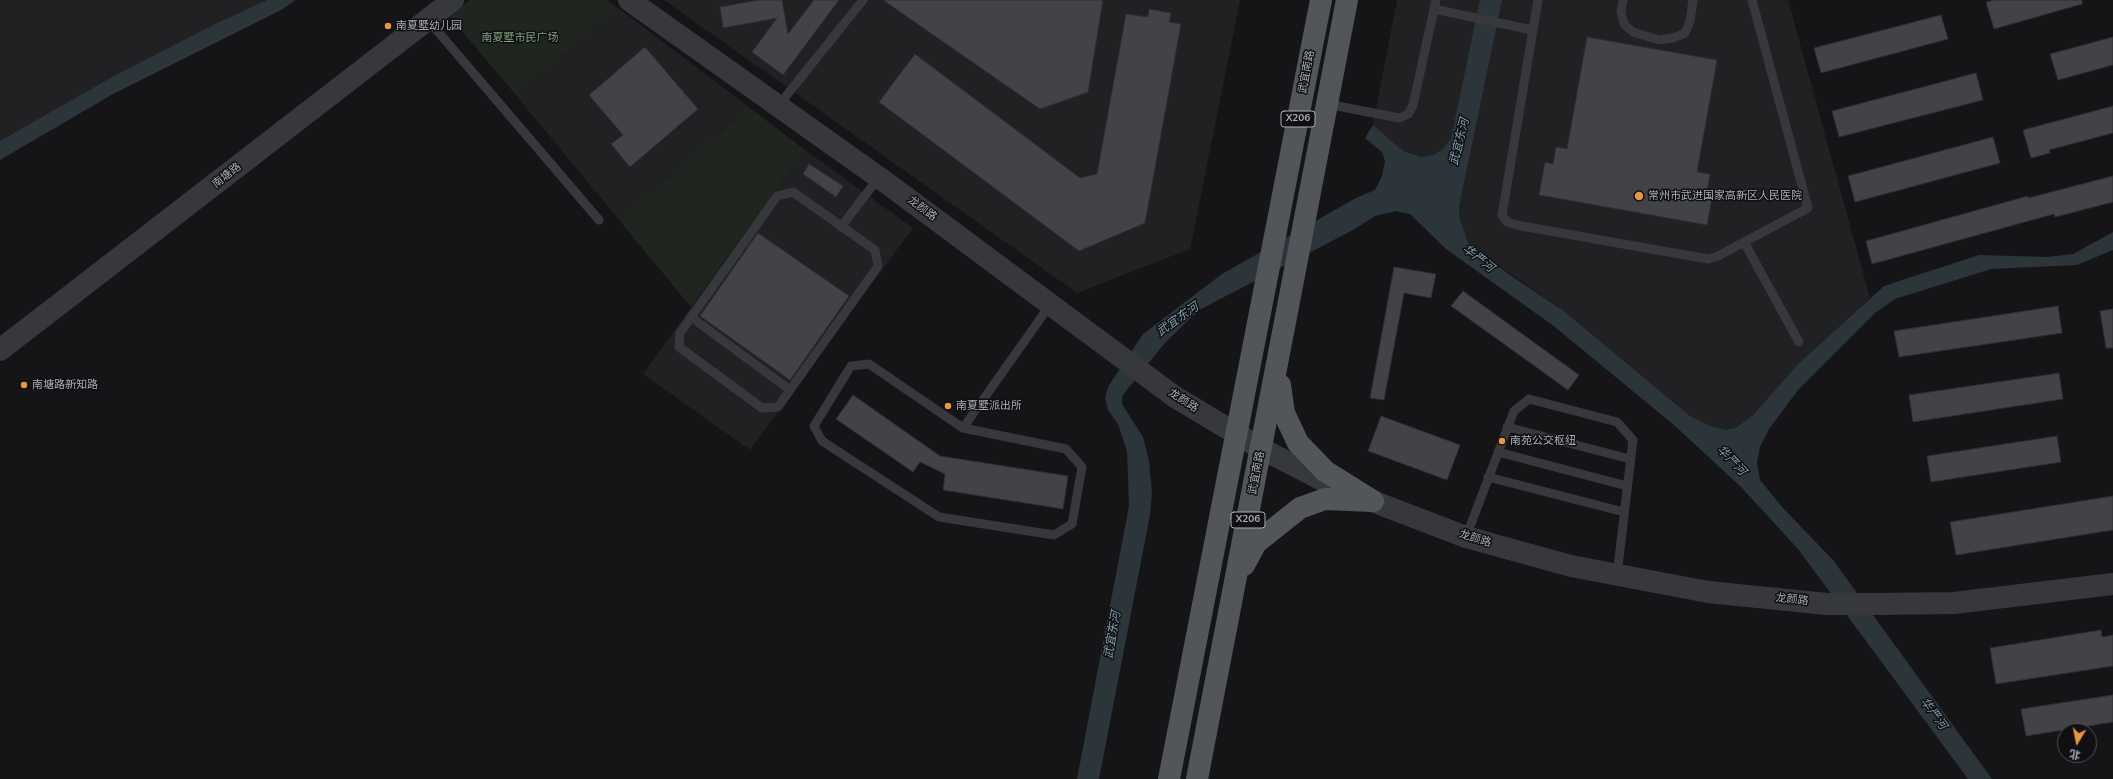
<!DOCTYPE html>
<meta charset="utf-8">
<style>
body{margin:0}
#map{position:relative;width:2113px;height:779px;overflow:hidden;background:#151517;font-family:"Nunito Sans","Noto Sans SC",sans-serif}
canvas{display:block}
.north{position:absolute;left:2057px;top:723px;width:40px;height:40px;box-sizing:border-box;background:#101012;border:1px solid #4c4f54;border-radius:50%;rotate:190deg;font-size:11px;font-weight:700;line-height:16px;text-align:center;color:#a7aeb6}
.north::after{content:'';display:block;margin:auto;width:14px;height:18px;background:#eb9839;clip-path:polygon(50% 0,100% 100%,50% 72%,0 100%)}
</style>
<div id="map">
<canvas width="2113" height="779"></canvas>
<div class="north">北</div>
</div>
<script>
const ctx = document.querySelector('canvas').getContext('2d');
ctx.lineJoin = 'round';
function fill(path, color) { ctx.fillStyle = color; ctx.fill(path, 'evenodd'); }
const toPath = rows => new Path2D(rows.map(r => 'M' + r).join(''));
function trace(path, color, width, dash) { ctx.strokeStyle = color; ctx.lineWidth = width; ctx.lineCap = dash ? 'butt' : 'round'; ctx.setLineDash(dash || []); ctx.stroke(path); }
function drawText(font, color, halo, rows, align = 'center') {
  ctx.font = font + ' "Nunito Sans","Noto Sans SC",sans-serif'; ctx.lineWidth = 3; ctx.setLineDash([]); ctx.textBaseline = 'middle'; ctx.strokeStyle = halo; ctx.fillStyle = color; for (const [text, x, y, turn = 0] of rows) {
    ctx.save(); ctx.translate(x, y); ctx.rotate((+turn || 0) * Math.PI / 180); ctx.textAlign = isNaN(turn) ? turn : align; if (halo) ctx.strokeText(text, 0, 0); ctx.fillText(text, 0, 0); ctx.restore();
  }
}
fill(toPath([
 [0,0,267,0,217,23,0,141],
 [664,0,1240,0,1190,249,1077,293],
 [1397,0,1788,0,1870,298,1798,364,1753,415,1736,428,1725,430,1708,425,1690,416,1565,312,1474,248,1403,151,1373,125],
 [617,7,750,108,619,220,515,94],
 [805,150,913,228,750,450,643,374]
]), '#212124');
fill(toPath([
 [470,0,607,0,617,7,515,94,450,17],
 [750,108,805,150,691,307,619,220]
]), '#1f261f');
fill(toPath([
 [267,0,295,0,283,9,113,94,0,160,0,141,114,76,217,23],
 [1480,0,1502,0,1459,206,1459,217,1468,242,1474,248,1510,275,1565,312,1690,416,1708,425,1725,430,1736,428,1753,415,1798,364,1884,286,1979,255,2047,257,2073,254,2113,232,2113,250,2077,265,1991,269,1895,299,1875,313,1798,390,1769,429,1760,447,1757,463,1760,480,1783,508,1833,560,1992,779,1968,779,1798,549,1742,488,1675,426,1555,327,1446,249,1410,214,1396,211,1375,216,1355,229,1199,310,1164,344,1122,396,1122,404,1143,437,1149,461,1152,493,1150,515,1099,779,1077,779,1129,506,1127,451,1118,424,1108,410,1105,398,1108,387,1143,334,1222,274,1356,198,1375,190,1382,176,1385,161,1382,152,1365,138,1373,125,1403,151,1421,157,1434,155,1443,149,1451,139]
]), '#2c353a');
const building = toPath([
 [758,0,782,0,788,34,814,0,839,0,783,75,752,52,777,18,723,28,720,7,758,0],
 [883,0,1103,0,1088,92,1040,109,883,0],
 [1995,0,2082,0,2082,4,1994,29,1986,2,1995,0],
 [1149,9,1171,13,1169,22,1181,24,1145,223,1079,251,879,102,915,54,1080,178,1097,174,1126,14,1148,17,1149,9],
 [1941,15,1948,39,1821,73,1814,48,1941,15],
 [1587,37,1717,60,1697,172,1710,174,1707,191,1713,192,1707,225,1539,195,1545,162,1553,164,1556,147,1567,149,1587,37],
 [2113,37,2113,65,2058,80,2050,54,2113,37],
 [645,47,698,109,630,167,611,144,623,135,589,95,645,47],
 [1976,73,1983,100,1839,137,1832,111,1976,73],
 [2113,106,2113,133,2049,150,2050,153,2031,158,2023,130,2113,106],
 [1993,137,2000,163,1855,202,1848,176,1993,137],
 [809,164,843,186,836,197,803,174,809,164],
 [2113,176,2113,202,2055,217,2054,214,1872,264,1866,241,2028,196,2028,198,2113,176],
 [758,233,849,296,790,380,700,316,758,233],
 [1394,267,1436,274,1431,298,1404,293,1384,400,1370,398,1394,267],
 [1463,291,1579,375,1568,390,1451,306,1463,291],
 [2058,306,2062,333,1899,357,1894,331,2058,306],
 [2113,309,2113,348,2106,348,2100,311,2113,309],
 [2059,373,2063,399,1913,422,1909,395,2059,373],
 [853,395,940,456,1068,476,1063,509,943,490,945,474,920,462,913,472,836,419,853,395],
 [1381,416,1460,445,1447,480,1368,451,1381,416],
 [2057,436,2061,462,1931,482,1927,456,2057,436],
 [2113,496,2113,530,1956,555,1950,522,2113,496],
 [2101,630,2102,637,2113,635,2113,666,1996,684,1990,648,2101,630],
 [2113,695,2113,722,2026,736,2021,709,2113,695]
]);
fill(building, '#414347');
trace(building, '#2f2f33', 1);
trace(toPath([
 [1538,0,1502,215,1507,222,1516,225,1708,259,1718,256,1808,208,1752,0],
 [1623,0,1621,11,1624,24,1633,32,1659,40,1673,38,1685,33,1690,21,1693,0],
 [1434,9,1532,30],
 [428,20,599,220],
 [1327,104,1399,118,1408,114,1413,105,1436,0],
 [778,106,863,0],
 [793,192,875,250,878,266,778,407,762,408,679,347,680,333,777,196,793,192],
 [841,227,879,177],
 [1744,242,1799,342],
 [691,317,790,390],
 [869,364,963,428,1066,449,1082,467,1072,524,1054,535,939,517,822,441,814,426,851,366,869,364],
 [1507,427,1630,459],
 [963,428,1050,305],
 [1498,452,1627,486],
 [1488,477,1624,512],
 [1466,537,1514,411,1529,399,1617,422,1633,440,1617,575]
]), '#36383c', 9);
trace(toPath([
 [629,0,888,184,1175,397,1262,449,1338,488,1466,537,1571,566,1708,592,1827,604,1877,604,1954,603,2113,584],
 [0,350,453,0]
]), '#36383c', 22);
trace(toPath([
 [1280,385,1284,413,1298,443,1325,471,1373,501],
 [1244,565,1256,543,1300,508,1325,499,1373,501],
 [1169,779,1321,0],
 [1197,779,1347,0]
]), '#52555a', 22);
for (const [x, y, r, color] of [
 [388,26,4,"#eb9839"],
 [1639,196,5,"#eb9839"],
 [24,385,4,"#eb9839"],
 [948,406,4,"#eb9839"],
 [1502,441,4,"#eb9839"]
]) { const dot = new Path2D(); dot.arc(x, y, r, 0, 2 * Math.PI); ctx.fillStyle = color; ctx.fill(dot); trace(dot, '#101012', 1.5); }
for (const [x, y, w] of [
 [1298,119,34],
 [1248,520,34]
]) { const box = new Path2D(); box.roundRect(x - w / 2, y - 8, w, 16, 3); ctx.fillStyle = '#101012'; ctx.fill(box); trace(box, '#a7aeb6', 1); }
drawText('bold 10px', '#a7aeb6', null, [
 ["X206",1298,119],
 ["X206",1248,520]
]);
drawText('11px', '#a7aeb6', '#101012', [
 ["南夏墅幼儿园",396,26],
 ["常州市武进国家高新区人民医院",1648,196],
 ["南塘路新知路",32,385],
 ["南夏墅派出所",956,406],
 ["南苑公交枢纽",1510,441]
], 'left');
drawText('11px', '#81a17f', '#101012', [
 ["南夏墅市民广场",520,38]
]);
drawText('11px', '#a7aeb6', '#101012', [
 ["武宜南路",1307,72,-79],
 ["南塘路",227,176,-38],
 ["龙颜路",922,209,37],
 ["龙颜路",1183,401,33],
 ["武宜南路",1257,473,-79],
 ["龙颜路",1475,539,17],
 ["龙颜路",1792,600,6]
]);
drawText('italic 12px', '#7fa0b0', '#101012', [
 ["武宜东河",1460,142,-76],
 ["华严河",1478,259,38],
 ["武宜东河",1178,320,-35],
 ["华严河",1731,461,46],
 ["武宜东河",1113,635,-80],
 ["华严河",1933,714,54]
]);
</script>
